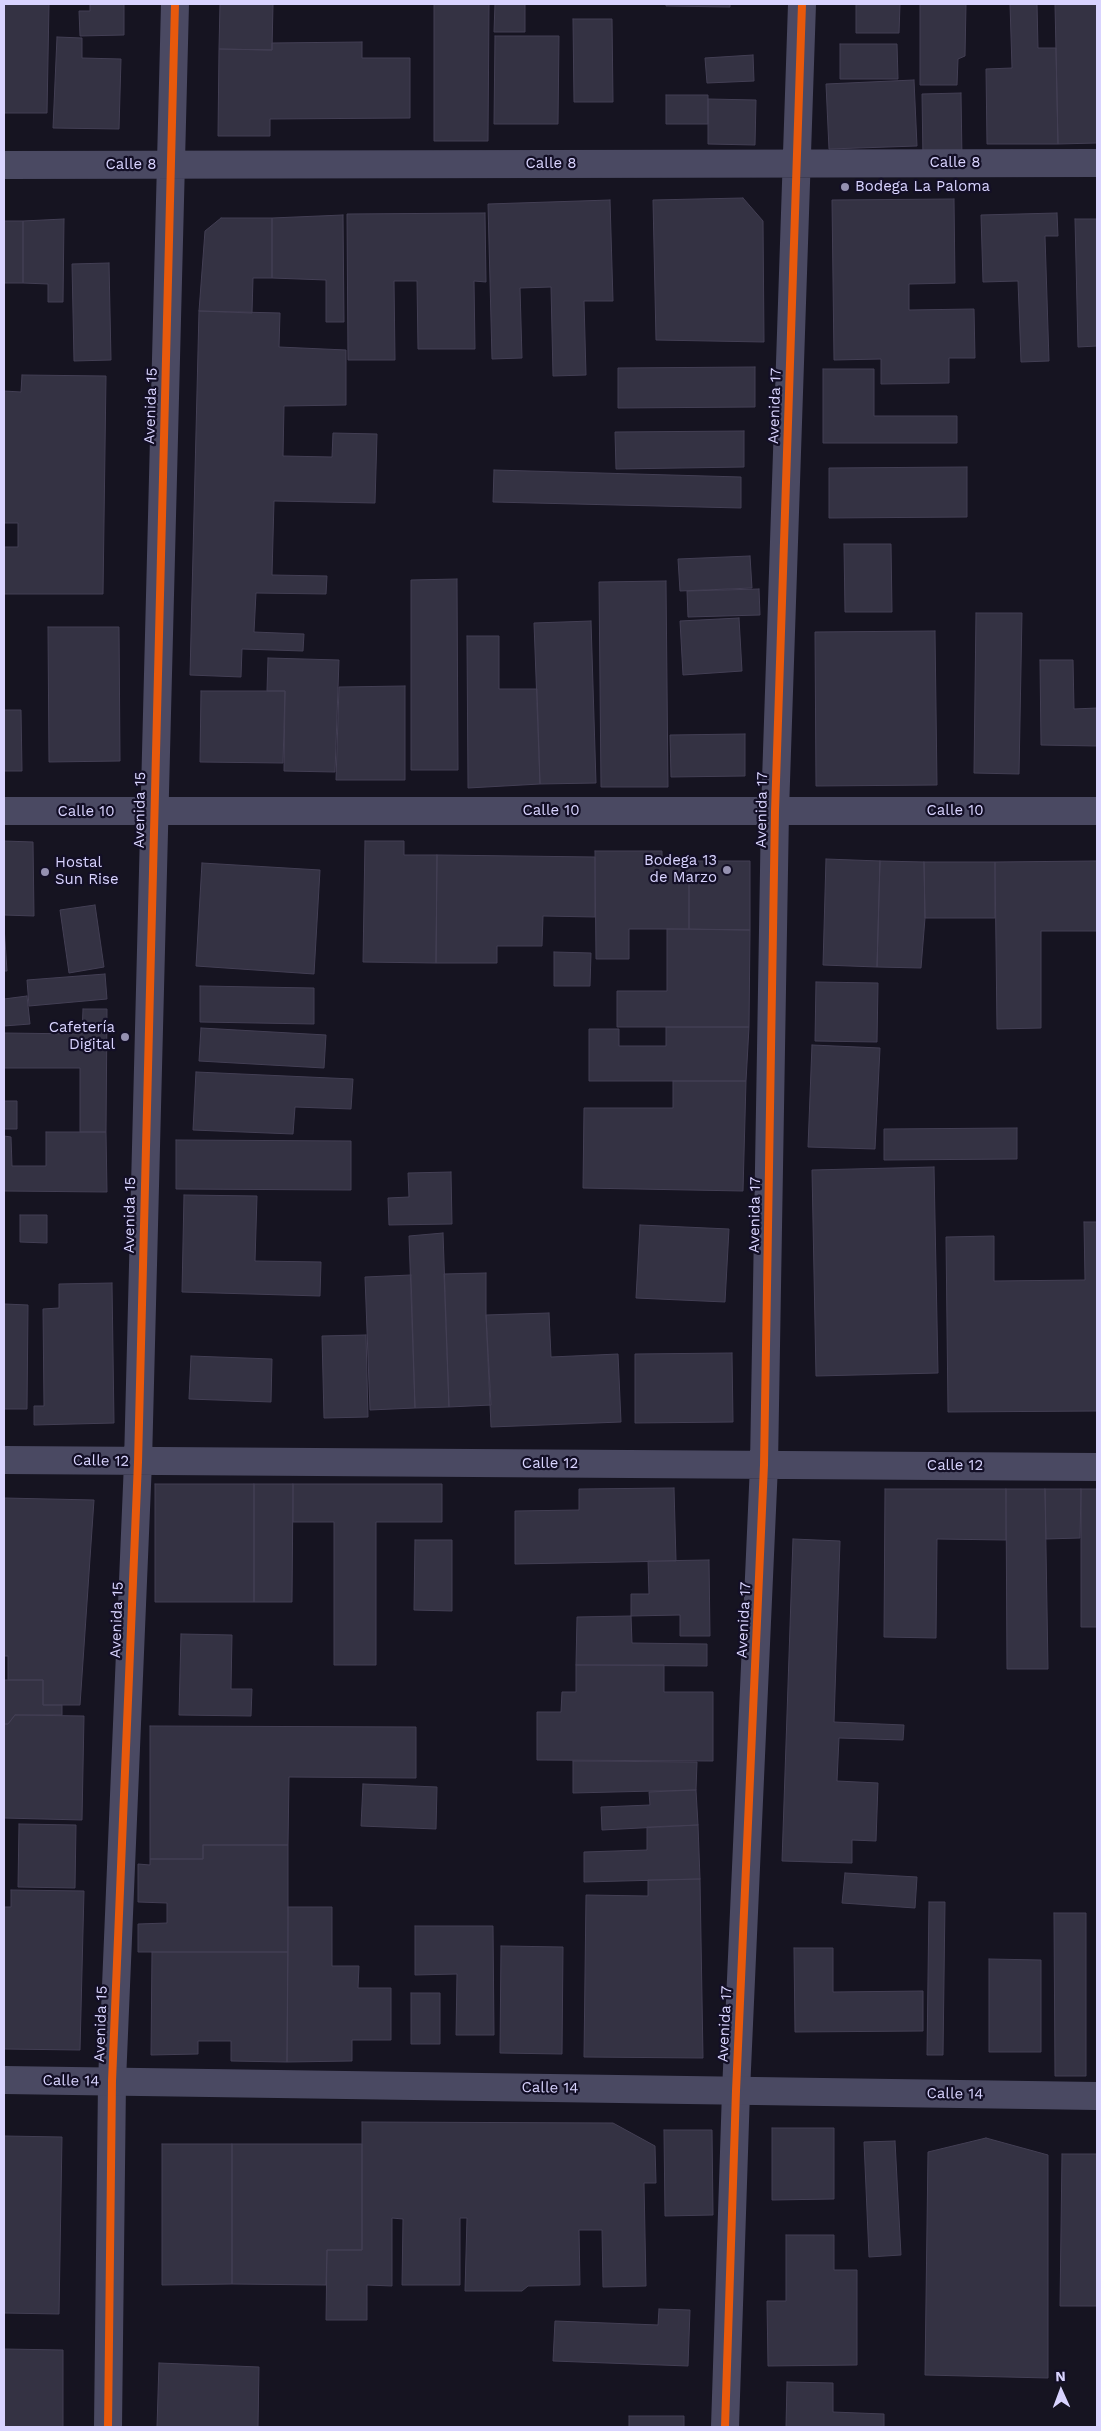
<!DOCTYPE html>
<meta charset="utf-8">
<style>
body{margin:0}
#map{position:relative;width:1101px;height:2431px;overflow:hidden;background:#161421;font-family:"Work Sans",sans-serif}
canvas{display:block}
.frame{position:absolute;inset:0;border:5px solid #d9d4ff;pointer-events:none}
.north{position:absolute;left:1036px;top:2366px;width:50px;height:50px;-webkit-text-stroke:4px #130f26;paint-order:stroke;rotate:358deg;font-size:14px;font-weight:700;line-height:20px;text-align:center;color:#d9d4ff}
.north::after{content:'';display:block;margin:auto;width:18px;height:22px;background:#d9d4ff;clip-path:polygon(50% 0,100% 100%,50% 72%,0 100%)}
</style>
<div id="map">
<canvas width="1101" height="2431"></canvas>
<div class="frame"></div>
<div class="north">N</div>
</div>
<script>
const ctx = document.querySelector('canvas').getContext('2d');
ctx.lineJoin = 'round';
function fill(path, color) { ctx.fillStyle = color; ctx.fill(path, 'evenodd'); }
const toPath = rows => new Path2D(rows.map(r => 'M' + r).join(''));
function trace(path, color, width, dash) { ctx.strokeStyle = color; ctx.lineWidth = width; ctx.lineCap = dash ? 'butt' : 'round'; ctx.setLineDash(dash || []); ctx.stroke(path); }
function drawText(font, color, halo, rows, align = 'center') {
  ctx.font = font + ' "Work Sans",sans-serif'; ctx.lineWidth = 4.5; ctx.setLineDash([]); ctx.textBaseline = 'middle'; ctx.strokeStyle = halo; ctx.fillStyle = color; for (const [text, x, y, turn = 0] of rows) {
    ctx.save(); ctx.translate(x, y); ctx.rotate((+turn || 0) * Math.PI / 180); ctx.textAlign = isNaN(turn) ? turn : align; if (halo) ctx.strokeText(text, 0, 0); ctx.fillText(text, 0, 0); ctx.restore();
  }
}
const building = toPath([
 [4,4,49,4,47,113,4,113,4,4],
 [90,4,124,4,124,35,80,36,79,11,90,11,90,4],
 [220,4,273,4,272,50,219,49,220,4],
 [434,4,489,4,488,141,434,141,434,4],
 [495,4,525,4,525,32,494,32,495,4],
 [666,4,730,4,730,7,666,6,666,4],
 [856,4,900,4,899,33,856,33,856,4],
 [920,4,966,4,965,56,958,59,957,85,920,85,920,4],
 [1010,4,1037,4,1038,48,1056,48,1058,144,987,144,986,69,1012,68,1010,4],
 [1055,4,1097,4,1097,143,1058,144,1055,4],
 [573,19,612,19,613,102,574,102,573,19],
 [495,36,559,36,558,124,494,124,495,36],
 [57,37,82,38,82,58,121,59,119,129,53,128,57,37],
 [362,42,362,58,410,58,410,118,270,119,270,136,218,136,219,49,272,50,272,43,362,42],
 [840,44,897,44,898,79,840,79,840,44],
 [753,55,754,81,707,83,705,58,753,55],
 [914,80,917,146,829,149,826,84,914,80],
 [961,93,962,159,923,160,922,94,961,93],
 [666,95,708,95,708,124,666,124,666,95],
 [708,99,756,100,755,145,708,144,708,99],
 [743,198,763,221,764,342,656,340,653,200,743,198],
 [954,199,955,283,909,284,909,310,974,309,975,358,949,358,949,383,881,384,881,359,834,360,832,200,954,199],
 [610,200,613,301,584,301,586,375,553,376,551,287,520,288,522,358,492,359,488,204,610,200],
 [485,213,486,282,474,281,475,349,418,349,417,281,394,281,395,360,348,360,347,214,485,213],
 [1057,213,1058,236,1045,236,1049,361,1021,362,1018,281,983,282,981,215,1057,213],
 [343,215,344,322,326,322,326,280,272,278,272,218,343,215],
 [221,218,272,218,272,278,253,278,252,313,199,311,205,231,221,218],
 [64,219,63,302,48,302,48,284,23,283,23,221,64,219],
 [1075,219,1097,219,1097,346,1078,347,1075,219],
 [4,221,23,221,23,283,4,283,4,221],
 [109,263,111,360,74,361,72,264,109,263],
 [199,311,280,313,279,347,346,350,346,405,284,406,283,456,332,457,333,433,377,434,375,503,274,501,272,575,327,576,326,594,256,593,254,632,304,634,303,651,242,649,241,677,190,675,199,311],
 [755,367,755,407,618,408,618,368,755,367],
 [823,369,874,369,874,416,957,416,957,443,823,443,823,369],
 [22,375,106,376,103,594,4,594,4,547,18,547,18,523,4,523,4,391,21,392,22,375],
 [744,431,744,467,616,469,615,432,744,431],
 [967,467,967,517,829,518,829,468,967,467],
 [494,470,741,477,741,508,493,502,494,470],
 [844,544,891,544,892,612,845,612,844,544],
 [750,556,752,588,680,591,678,559,750,556],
 [457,579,458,770,411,770,411,580,457,579],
 [666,581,668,787,601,787,599,582,666,581],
 [759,589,760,615,688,617,687,591,759,589],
 [976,613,1022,613,1019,774,974,773,976,613],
 [739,618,742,671,683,675,680,621,739,618],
 [591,621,596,783,540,784,534,623,591,621],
 [48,627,119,627,120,761,49,762,48,627],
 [935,631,937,785,816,786,815,632,935,631],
 [467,636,499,636,499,689,537,689,540,784,468,788,467,636],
 [268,658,339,660,335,772,284,771,285,691,267,691,268,658],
 [1040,660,1073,660,1074,709,1097,708,1097,746,1041,745,1040,660],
 [405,686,405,780,336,780,339,687,405,686],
 [201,691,285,691,283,763,200,762,201,691],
 [4,710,21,710,22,771,4,771,4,710],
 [745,734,745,776,671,777,670,735,745,734],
 [4,841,33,842,34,916,4,915,4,841],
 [365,841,404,841,404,855,437,855,436,963,363,962,365,841],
 [595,851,662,851,662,865,689,864,689,929,629,929,629,959,596,959,595,851],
 [437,855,595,857,595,917,543,916,542,946,497,946,497,963,436,963,437,855],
 [826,859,880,861,877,967,823,965,826,859],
 [689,861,750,861,750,930,689,929,689,861],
 [880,861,924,862,925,918,921,968,877,967,880,861],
 [1097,861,1097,931,1041,931,1041,1028,997,1029,995,862,1097,861],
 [924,862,995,862,995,918,925,918,924,862],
 [202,863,320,870,314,974,196,966,202,863],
 [95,905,104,967,69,973,60,910,95,905],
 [4,926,7,971,4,971,4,926],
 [667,929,750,930,749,1027,617,1027,617,991,667,991,667,929],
 [554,952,591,953,590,986,554,986,554,952],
 [105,974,107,999,29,1006,27,980,105,974],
 [816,982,878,983,877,1042,815,1041,816,982],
 [200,986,314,988,314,1024,200,1022,200,986],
 [27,996,30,1024,4,1026,4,999,27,996],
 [83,1009,107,1009,106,1132,80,1132,80,1068,4,1068,4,1033,82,1034,83,1009],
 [666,1027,749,1027,746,1081,589,1081,589,1029,619,1029,619,1046,666,1046,666,1027],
 [201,1028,326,1035,324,1068,199,1061,201,1028],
 [812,1045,880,1048,875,1149,808,1147,812,1045],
 [196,1072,353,1079,351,1109,295,1107,293,1134,193,1130,196,1072],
 [673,1081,746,1081,743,1191,583,1188,584,1108,673,1108,673,1081],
 [4,1101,17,1101,17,1129,4,1129,4,1101],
 [1017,1128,1017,1159,884,1160,884,1129,1017,1128],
 [46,1132,106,1132,107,1192,4,1191,4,1136,11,1137,12,1166,46,1166,46,1132],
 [176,1140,351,1141,351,1190,176,1189,176,1140],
 [934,1167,938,1373,816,1376,812,1170,934,1167],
 [451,1172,452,1224,389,1225,388,1198,409,1197,408,1173,451,1172],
 [184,1195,257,1196,255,1261,321,1262,320,1296,182,1292,184,1195],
 [20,1215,47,1215,47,1243,20,1242,20,1215],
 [1084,1222,1097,1222,1097,1411,948,1412,946,1237,994,1236,994,1281,1085,1280,1084,1222],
 [640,1225,729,1229,725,1302,636,1298,640,1225],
 [443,1233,449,1407,415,1408,409,1236,443,1233],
 [486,1273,486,1315,491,1405,449,1407,444,1274,486,1273],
 [411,1275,415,1408,370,1410,365,1277,411,1275],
 [112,1283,114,1423,34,1425,34,1406,44,1406,43,1309,59,1308,59,1284,112,1283],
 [4,1304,28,1305,27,1409,4,1409,4,1304],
 [549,1313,551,1357,618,1354,621,1422,491,1427,486,1315,549,1313],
 [366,1335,368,1417,324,1418,322,1336,366,1335],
 [732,1353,733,1422,635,1423,635,1354,732,1353],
 [191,1356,272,1359,271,1402,189,1399,191,1356],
 [155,1484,254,1484,254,1602,155,1602,155,1484],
 [254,1484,293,1484,292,1602,254,1602,254,1484],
 [293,1484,442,1484,442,1522,376,1522,376,1665,334,1665,334,1522,293,1522,293,1484],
 [674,1488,676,1561,515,1564,515,1511,579,1510,579,1489,674,1488],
 [885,1489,1006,1489,1006,1540,937,1539,936,1638,884,1637,885,1489],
 [1006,1489,1045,1489,1048,1669,1007,1669,1006,1489],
 [1045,1489,1081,1489,1080,1538,1046,1539,1045,1489],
 [1081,1489,1097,1489,1097,1627,1081,1627,1081,1489],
 [4,1498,94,1500,80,1705,43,1705,43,1680,8,1680,8,1656,4,1656,4,1498],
 [793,1539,840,1541,834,1722,904,1725,903,1740,839,1738,837,1781,878,1783,876,1841,852,1840,852,1863,782,1861,793,1539],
 [415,1540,452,1540,452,1611,414,1610,415,1540],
 [709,1560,710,1636,680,1636,680,1615,631,1616,631,1594,649,1594,648,1561,709,1560],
 [631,1616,632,1643,707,1644,707,1666,576,1665,577,1617,631,1616],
 [181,1634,232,1635,231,1689,252,1689,251,1716,179,1715,181,1634],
 [576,1665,664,1665,664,1692,713,1692,713,1761,537,1760,537,1712,561,1712,562,1692,576,1692,576,1665],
 [4,1680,43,1680,43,1705,62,1705,62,1715,15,1715,8,1724,4,1724,4,1680],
 [15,1715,84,1716,82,1820,4,1818,4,1724,8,1724,15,1715],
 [150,1726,416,1727,416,1778,289,1777,288,1845,203,1845,203,1859,150,1859,150,1726],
 [573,1761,697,1762,696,1790,573,1793,573,1761],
 [363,1784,437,1787,436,1829,361,1826,363,1784],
 [696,1790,698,1825,602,1830,601,1807,650,1805,649,1792,696,1790],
 [19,1824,76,1825,75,1888,18,1887,19,1824],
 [698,1825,700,1879,584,1882,584,1852,647,1850,647,1827,698,1825],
 [203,1845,288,1845,288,1952,138,1952,138,1924,167,1923,167,1903,138,1902,138,1864,150,1865,150,1859,203,1859,203,1845],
 [845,1873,917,1877,915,1908,842,1903,845,1873],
 [700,1879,703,2058,584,2057,586,1895,648,1896,648,1880,700,1879],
 [11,1890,84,1891,80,2050,4,2049,4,1907,11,1907,11,1890],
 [929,1902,945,1902,943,2055,927,2055,929,1902],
 [288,1907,332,1907,332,1966,359,1966,358,1988,391,1988,391,2040,352,2040,352,2061,287,2062,288,1907],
 [1054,1913,1086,1913,1086,2076,1055,2076,1054,1913],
 [415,1926,493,1926,494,2035,456,2035,457,1974,415,1975,415,1926],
 [501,1946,563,1947,562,2054,500,2053,501,1946],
 [794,1948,833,1948,833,1992,923,1991,923,2031,795,2032,794,1948],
 [152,1952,288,1952,287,2062,231,2061,231,2041,198,2041,198,2054,151,2055,152,1952],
 [989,1959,1041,1960,1041,2052,989,2052,989,1959],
 [411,1993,440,1993,440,2044,411,2044,411,1993],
 [362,2122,613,2123,655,2146,656,2183,644,2183,646,2286,603,2287,602,2230,579,2230,580,2285,528,2286,522,2291,465,2291,467,2218,460,2218,460,2285,402,2285,403,2219,392,2218,392,2286,367,2285,367,2320,326,2320,327,2250,362,2250,362,2122],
 [772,2128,834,2128,834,2199,772,2200,772,2128],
 [664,2130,712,2130,713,2215,665,2216,664,2130],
 [4,2136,62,2137,59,2314,4,2313,4,2136],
 [986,2138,1048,2155,1048,2378,925,2375,928,2152,986,2138],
 [895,2141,901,2255,869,2257,864,2142,895,2141],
 [162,2144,232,2144,232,2284,162,2285,162,2144],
 [232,2144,362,2144,362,2250,327,2250,326,2285,232,2284,232,2144],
 [1062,2154,1097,2154,1097,2306,1060,2306,1062,2154],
 [786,2235,834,2235,834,2270,857,2270,857,2365,768,2366,767,2301,786,2301,786,2235],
 [659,2309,690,2310,688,2366,553,2361,555,2321,658,2325,659,2309],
 [4,2349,63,2350,63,2427,4,2427,4,2349],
 [159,2363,259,2367,258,2427,157,2427,159,2363],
 [787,2382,833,2383,833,2412,884,2414,884,2427,786,2427,787,2382],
 [629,2416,684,2416,684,2427,629,2427,629,2416]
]);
fill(building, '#343243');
trace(building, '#433f54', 1);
trace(toPath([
 [4,165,1097,163],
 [4,811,1097,811],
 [4,1460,1097,1467],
 [108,2427,112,2081,138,1462,175,4],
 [725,2427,736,2091,764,1465,775,811,802,4]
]), '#4a4962', 28);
trace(toPath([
 [4,2080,1097,2096]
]), '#4a4962', 28);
trace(toPath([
 [108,2427,112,2081,138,1462,175,4],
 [725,2427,736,2091,764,1465,775,811,802,4]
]), '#e8590c', 8);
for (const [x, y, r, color] of [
 [845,187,5,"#9591b1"],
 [727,870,5,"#9591b1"],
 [45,872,5,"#9591b1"],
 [125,1037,5,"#9591b1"]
]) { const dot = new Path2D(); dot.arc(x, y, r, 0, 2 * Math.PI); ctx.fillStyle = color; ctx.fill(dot); trace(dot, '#130f26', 2); }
drawText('15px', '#d9d4ff', '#130f26', [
 ["Calle 8",955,163],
 ["Calle 8",551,164],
 ["Calle 8",131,165],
 ["Avenida 15",151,406,-88],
 ["Avenida 17",775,406,-88],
 ["Avenida 15",140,810,-89],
 ["Avenida 17",762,810,-89],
 ["Calle 10",551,811],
 ["Calle 10",955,811],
 ["Calle 10",86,812],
 ["Avenida 15",130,1215,-89],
 ["Avenida 17",755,1215,-89],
 ["Calle 12",101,1461,1],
 ["Calle 12",550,1464],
 ["Calle 12",955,1466],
 ["Avenida 15",117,1620,-88],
 ["Avenida 17",744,1620,-87],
 ["Avenida 15",101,2024,-88],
 ["Avenida 17",725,2024,-87],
 ["Calle 14",71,2081,1],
 ["Calle 14",550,2088,1],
 ["Calle 14",955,2094,1]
]);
drawText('15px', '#d9d4ff', '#130f26', [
 ["Bodega La Paloma",855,187],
 ["Bodega 13",717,861,"right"],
 ["de Marzo",717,878,"right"],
 ["Hostal",55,863],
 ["Sun Rise",55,880],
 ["Cafetería",115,1028,"right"],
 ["Digital",115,1045,"right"]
], 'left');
</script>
